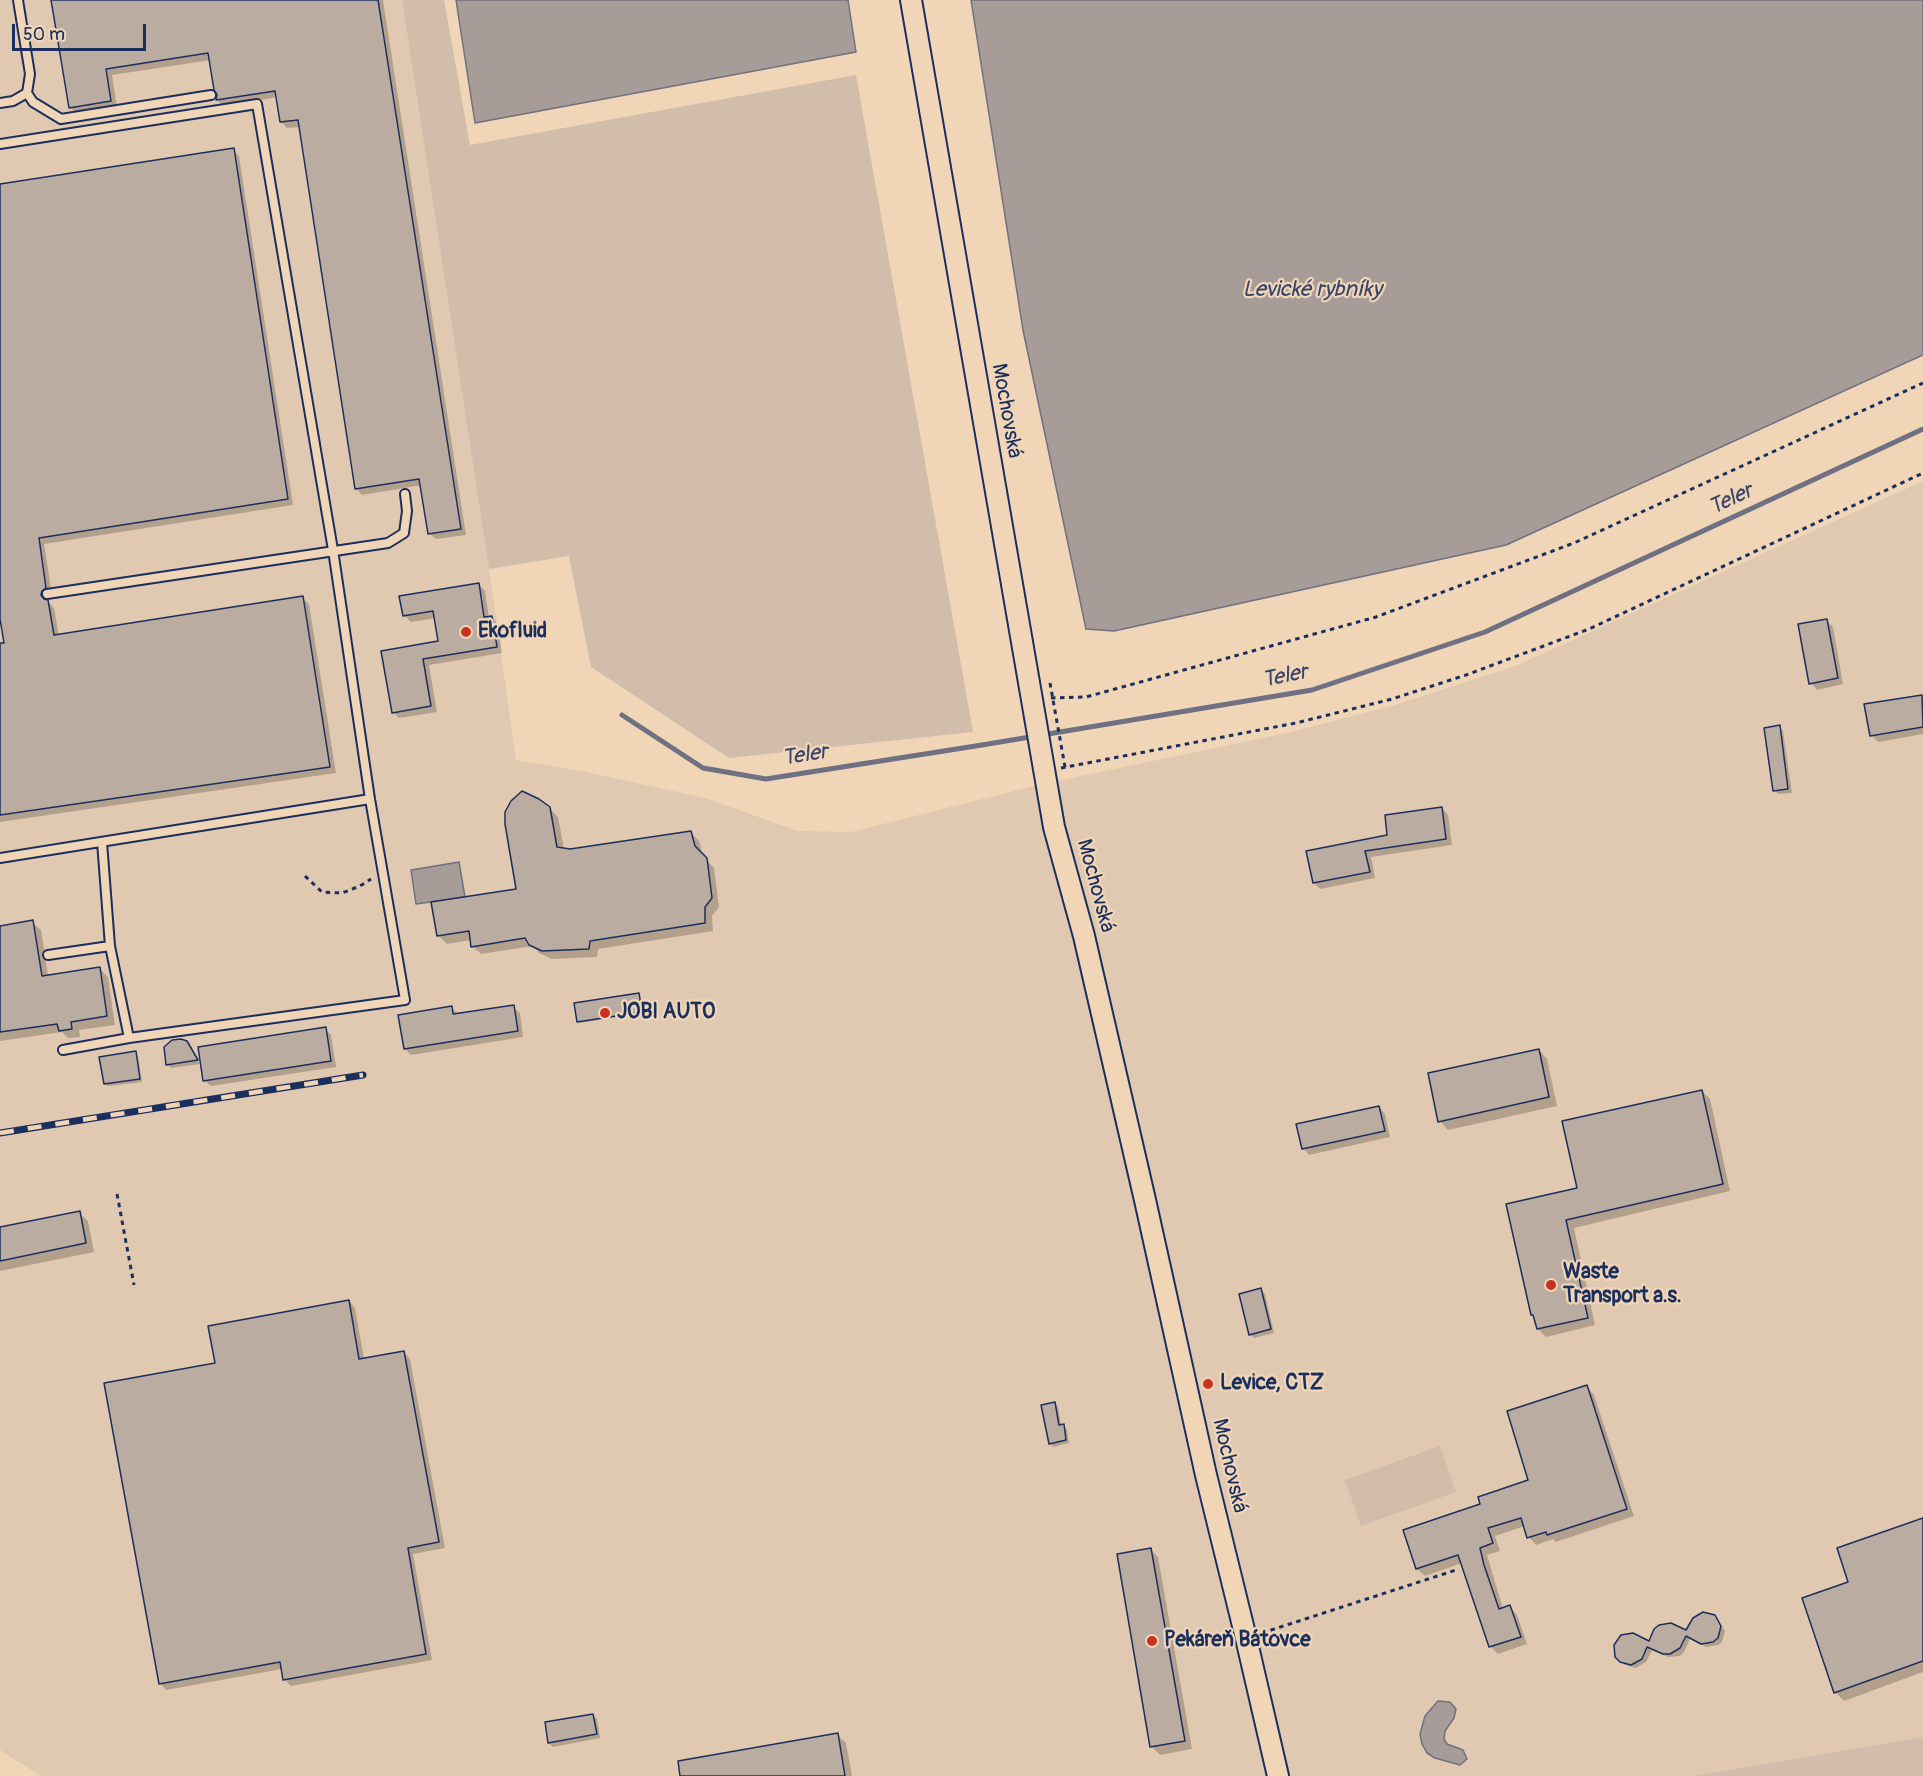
<!DOCTYPE html>
<meta charset="utf-8">
<style>
body{margin:0}
#map{position:relative;width:1923px;height:1776px;overflow:hidden;background:#f0d5b7;font-family:Pangolin,sans-serif}
canvas{display:block}
.scale{position:absolute;left:12px;top:24px;width:134px;height:27px;box-sizing:border-box;border:3px solid #1b2f5e;border-top:0;padding-left:8px;font-size:18px;line-height:21px;white-space:nowrap;color:#1b2f5e;-webkit-text-stroke:4px #f0d5b7;paint-order:stroke}
</style>
<div id="map">
<canvas width="1923" height="1776"></canvas>
<div class="scale">50 m</div>
</div>
<script>
const ctx = document.querySelector('canvas').getContext('2d');
ctx.lineJoin = 'round';
function fill(path, color) { ctx.fillStyle = color; ctx.fill(path, 'evenodd'); }
const toPath = rows => new Path2D(rows.map(r => 'M' + r).join(''));
function trace(path, color, width, dash) { ctx.strokeStyle = color; ctx.lineWidth = width; ctx.lineCap = dash ? 'butt' : 'round'; ctx.setLineDash(dash || []); ctx.stroke(path); }
function drawText(font, color, halo, rows, align = 'center') {
  ctx.font = font + ' Pangolin,sans-serif'; ctx.lineWidth = 4.5; ctx.setLineDash([]); ctx.textBaseline = 'middle'; ctx.strokeStyle = halo; ctx.fillStyle = color; for (const [text, x, y, turn = 0] of rows) {
    ctx.save(); ctx.translate(x, y); ctx.rotate((+turn || 0) * Math.PI / 180); ctx.textAlign = isNaN(turn) ? turn : align; if (halo) ctx.strokeText(text, 0, 0); ctx.fillText(text, 0, 0); ctx.restore();
  }
}
fill(toPath([
 [0,0,402,0,489,569,516,760,587,772,705,798,798,831,851,832,1034,786,1291,732,1395,705,1518,665,1923,481,1923,1737,1693,1776,41,1776,0,1750]
]), '#e0c9b0');
fill(toPath([
 [402,0,444,0,470,145,856,75,973,732,729,758,591,667,569,556,489,569],
 [1440,1446,1456,1492,1361,1526,1345,1480],
 [1923,1737,1923,1776,1693,1776]
]), '#d1bdaa');
const water = toPath([
 [456,0,848,0,856,52,475,123,456,0],
 [971,0,1923,0,1923,355,1506,545,1114,631,1086,629,1023,330,971,0],
 [459,862,465,897,416,904,411,870,459,862],
 [1438,1701,1450,1702,1456,1709,1454,1718,1445,1731,1444,1739,1447,1744,1463,1750,1467,1759,1460,1765,1435,1758,1427,1753,1422,1744,1420,1734,1425,1716,1438,1701]
]);
fill(water, '#a79c98');
trace(water, '#6f7081', 1.5);
fill(toPath([
 [53,0,383,0,466,535,436,539,429,533,422,485,362,495,356,488,300,127,287,128,281,122,278,97,224,106,217,100,219,94,211,60,112,75,117,107,77,114,70,107],
 [233,149,239,156,293,505,44,544,52,595,48,598,47,601,54,608,59,636,302,598,309,604,336,773,0,822,0,645,5,644,0,610,0,186],
 [478,584,485,591,489,618,492,618,498,624,502,653,429,665,437,712,399,718,393,712,383,652,440,642,436,618,411,622,404,615],
 [1826,620,1833,627,1843,684,1817,690,1811,683],
 [1923,696,1923,734,1878,742,1872,736,1866,706],
 [1779,727,1783,731,1792,793,1778,794,1774,790],
 [549,808,558,817,564,849,570,851,691,833,699,841,703,856,714,868,719,907,712,916,713,931,598,949,597,957,552,959,539,953,533,946,481,954,472,946,471,940,447,944,438,935,518,891],
 [1442,808,1448,815,1452,845,1371,857,1375,878,1320,889,1314,883,1389,836],
 [32,922,41,930,48,976,99,968,108,977,115,1025,79,1030,80,1037,68,1038,62,1032,0,1041,0,927],
 [638,994,643,1013,580,1023,578,1021],
 [513,1007,520,1013,523,1037,411,1055,405,1049,452,1008,459,1015],
 [325,1029,331,1035,336,1067,211,1086,204,1080],
 [186,1042,200,1064,171,1068,167,1064],
 [1539,1050,1547,1059,1557,1106,1448,1130,1440,1121],
 [135,1053,138,1056,142,1082,108,1086,105,1083],
 [1702,1091,1710,1099,1730,1191,1574,1228,1595,1325,1546,1337,1538,1329,1508,1205,1579,1189],
 [1379,1107,1385,1114,1390,1137,1309,1155,1303,1148],
 [79,1213,88,1221,94,1252,0,1271,0,1229],
 [1261,1290,1265,1294,1274,1333,1254,1338,1250,1334],
 [349,1301,355,1308,364,1359,404,1352,410,1359,445,1548,413,1554,432,1660,291,1686,284,1679,282,1669,166,1690,160,1683,217,1364],
 [1587,1387,1594,1395,1634,1516,1556,1542,1553,1539,1536,1545,1529,1537,1525,1526,1495,1536,1500,1551,1487,1555,1503,1609,1510,1607,1517,1615,1527,1644,1498,1654,1490,1646,1462,1563,1425,1576,1417,1569,1482,1505,1530,1481],
 [1055,1404,1058,1407,1061,1426,1067,1429,1069,1443,1053,1447,1050,1443],
 [1923,1520,1923,1672,1844,1701,1835,1692,1850,1583],
 [1150,1549,1158,1557,1192,1749,1160,1755,1152,1747],
 [1718,1621,1725,1631,1722,1642,1718,1645,1706,1647,1690,1639,1684,1652,1680,1656,1668,1657,1652,1650,1646,1662,1636,1668,1625,1665,1621,1661,1650,1643],
 [593,1715,597,1719,600,1738,553,1747,549,1743],
 [837,1735,846,1743,852,1776,682,1776]
]), '#0003');
trace(toPath([
 [622,715,703,768,766,779,982,745,1312,690,1485,632,1923,429]
]), '#6f7081', 5);
const building = toPath([
 [51,0,378,0,461,529,428,534,419,479,355,489,298,120,280,122,275,91,216,100,217,95,214,90,208,53,106,69,111,101,69,108,51,0],
 [234,148,288,499,39,538,46,588,42,591,41,595,44,599,48,600,54,635,303,596,330,767,0,815,0,643,4,643,0,619,0,184,234,148],
 [479,583,484,617,492,616,497,647,423,659,431,706,392,713,381,651,438,641,433,611,403,616,399,596,479,583],
 [1827,619,1838,678,1809,684,1798,624,1827,619],
 [1922,695,1923,727,1870,736,1864,704,1922,695],
 [1780,725,1788,789,1773,791,1764,728,1780,725],
 [522,791,539,799,550,807,557,847,570,849,691,831,695,846,707,858,712,898,705,907,705,923,590,941,589,949,542,951,529,945,525,938,471,947,469,931,437,936,431,902,516,889,505,824,505,812,511,801,522,791],
 [1442,807,1446,839,1365,851,1370,872,1313,883,1306,851,1387,835,1385,815,1442,807],
 [33,920,42,976,100,967,107,1016,71,1022,72,1029,59,1031,57,1024,0,1032,0,926,33,920],
 [639,993,642,1012,577,1022,574,1003,639,993],
 [514,1005,518,1031,404,1049,398,1015,452,1006,453,1014,514,1005],
 [326,1027,331,1061,203,1081,198,1047,326,1027],
 [181,1039,187,1041,198,1060,166,1065,164,1047,172,1040,181,1039],
 [1539,1049,1549,1097,1438,1122,1428,1073,1539,1049],
 [136,1051,140,1079,104,1084,99,1057,136,1051],
 [1702,1090,1723,1184,1566,1220,1588,1318,1537,1329,1533,1315,1531,1315,1506,1204,1577,1188,1562,1121,1702,1090],
 [1379,1106,1385,1131,1302,1149,1296,1124,1379,1106],
 [80,1211,86,1243,0,1261,0,1227,80,1211],
 [1261,1288,1271,1329,1249,1335,1239,1294,1261,1288],
 [349,1300,359,1359,404,1351,439,1542,408,1548,426,1654,283,1680,280,1662,159,1684,104,1383,215,1363,208,1326,349,1300],
 [1587,1385,1627,1509,1547,1535,1546,1532,1527,1538,1521,1518,1488,1528,1493,1543,1480,1548,1484,1565,1499,1609,1510,1605,1521,1637,1489,1647,1458,1555,1416,1569,1403,1530,1480,1504,1478,1497,1528,1480,1507,1411,1587,1385],
 [1055,1402,1059,1425,1064,1424,1066,1440,1049,1444,1041,1405,1055,1402],
 [1923,1518,1923,1661,1834,1693,1802,1598,1848,1582,1837,1548,1923,1518],
 [1151,1548,1185,1741,1150,1747,1117,1554,1151,1548],
 [1703,1612,1715,1615,1721,1626,1718,1638,1713,1642,1701,1644,1686,1636,1680,1648,1670,1654,1663,1654,1647,1647,1642,1659,1631,1665,1620,1662,1615,1657,1614,1645,1621,1635,1633,1633,1649,1641,1654,1629,1659,1625,1671,1623,1686,1630,1693,1618,1703,1612],
 [593,1714,597,1734,548,1743,545,1722,593,1714],
 [838,1733,845,1776,680,1776,678,1761,838,1733]
]);
fill(building, '#bbaca1');
trace(building, '#1b2f5e', 1.5);
const service = toPath([
 [27,93,33,102,61,119,211,95],
 [0,103,13,101,27,93,30,74,18,0],
 [0,144,257,104,333,550,370,799,405,1000,129,1038],
 [47,594,388,543,404,533,407,511,405,494],
 [0,858,370,799],
 [48,955,110,946,102,842],
 [63,1050,129,1038,110,946]
]);
const tertiary = toPath([
 [911,0,1054,827,1084,936,1145,1200,1206,1475,1246,1638,1278,1776]
]);
trace(service, '#1b2f5e', 12);
trace(tertiary, '#1b2f5e', 24);
trace(toPath([
 [1050,683,1065,767],
 [1051,698,1086,697,1376,617,1574,543,1923,383],
 [1061,768,1296,723,1392,699,1466,675,1589,629,1923,473],
 [305,876,322,892,342,893,360,886,371,879],
 [117,1194,134,1285],
 [1262,1633,1459,1569]
]), '#1b2f5e', 3, [4.5, 4.5]);
trace(service, '#f0d5b7', 8);
trace(tertiary, '#f0d5b7', 20);
const rail = toPath([
 [0,1133,363,1075]
]);
trace(rail, '#1b2f5e', 7);
trace(rail, '#f0d5b7', 4.5, [14]);
for (const [x, y, r, color] of [
 [466,632,6,"#c8321e"],
 [605,1013,6,"#c8321e"],
 [1551,1285,6,"#c8321e"],
 [1208,1384,6,"#c8321e"],
 [1152,1641,6,"#c8321e"]
]) { const dot = new Path2D(); dot.arc(x, y, r, 0, 2 * Math.PI); ctx.fillStyle = color; ctx.fill(dot); trace(dot, '#f0d5b7', 2); }
drawText('21px', '#1b2f5e', '#f0d5b7', [
 ["Mochovská",1006,411,80],
 ["Mochovská",1095,886,75],
 ["Mochovská",1229,1466,77]
]);
drawText('bold 21px', '#1b2f5e', '#f0d5b7', [
 ["Ekofluid",478,632],
 ["JOBI AUTO",617,1013],
 ["Waste",1563,1273],
 ["Transport a.s.",1563,1297],
 ["Levice, CTZ",1220,1384],
 ["Pekáreň Bátovce",1164,1641]
], 'left');
drawText('italic 22px', '#37456a', '#f0d5b7', [
 ["Levické rybníky",1312,290],
 ["Teler",1731,500,-25],
 ["Teler",1285,677,-11],
 ["Teler",805,756,-9]
]);
</script>
